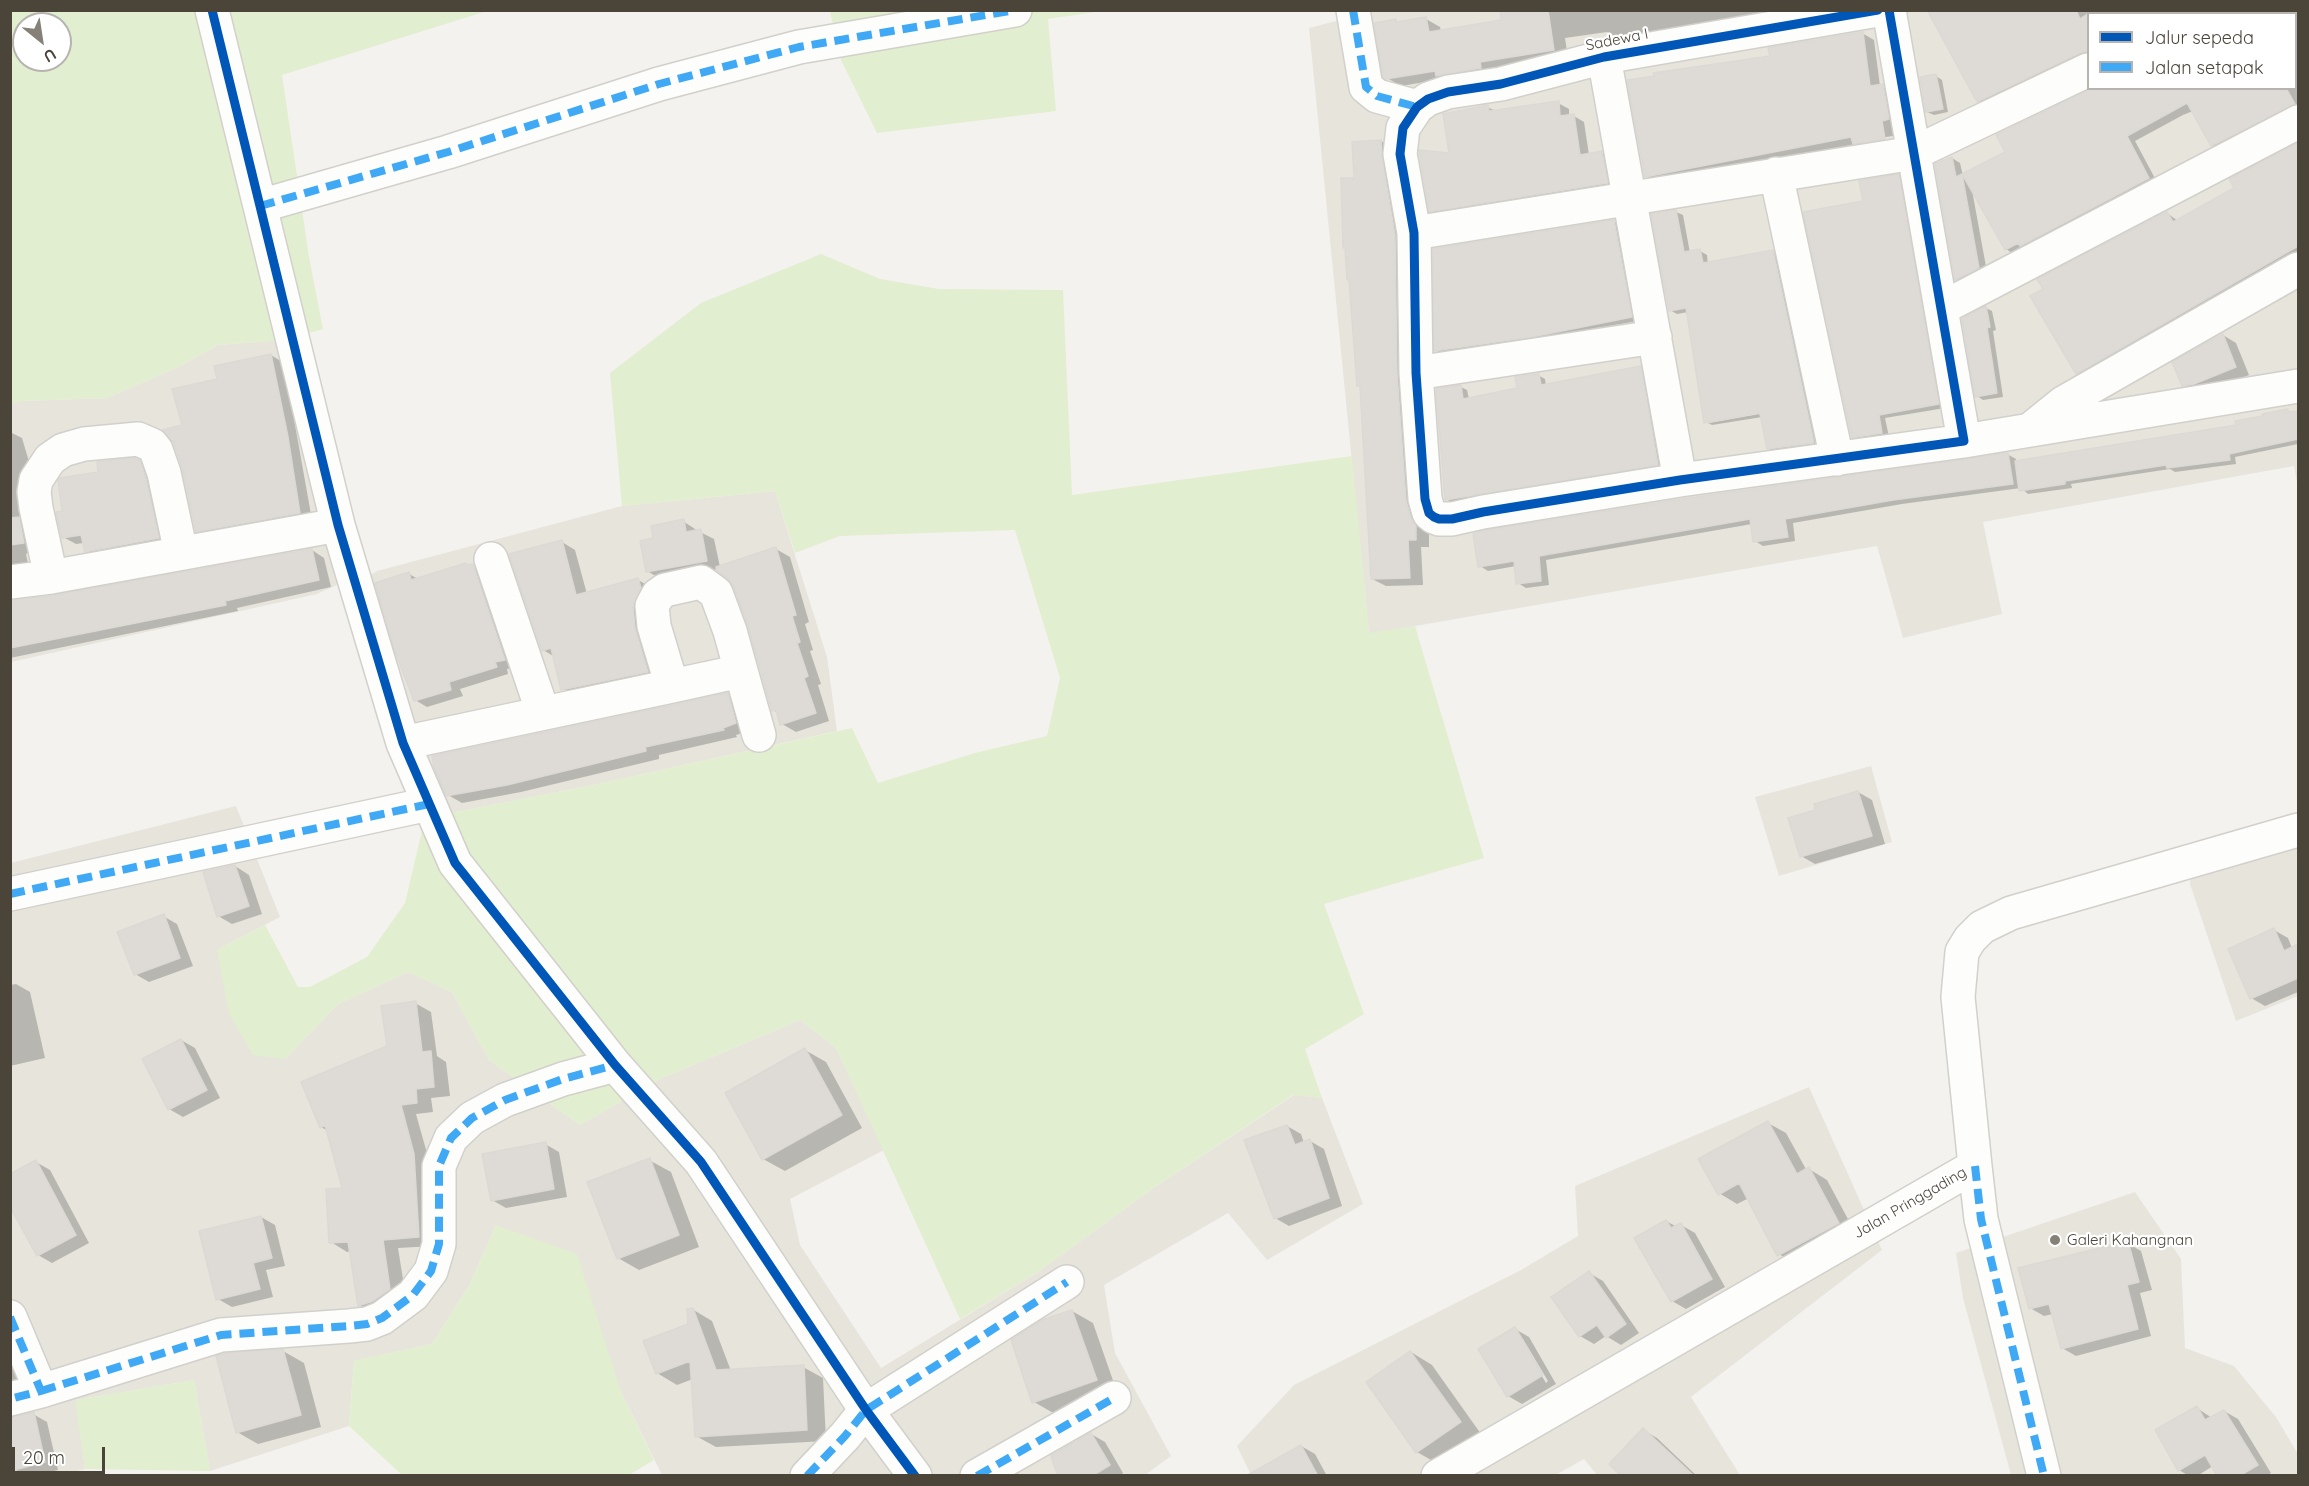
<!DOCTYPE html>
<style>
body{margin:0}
#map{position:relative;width:2309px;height:1486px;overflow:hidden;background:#f4f2ee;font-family:Quicksand,sans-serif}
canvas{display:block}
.frame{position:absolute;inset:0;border:12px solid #4b4439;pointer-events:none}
.legend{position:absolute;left:2087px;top:12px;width:210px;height:78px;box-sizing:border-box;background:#fff;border:2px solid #b7b4b0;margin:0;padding:8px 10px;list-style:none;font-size:18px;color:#4b4439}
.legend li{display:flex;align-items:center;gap:12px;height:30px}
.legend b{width:30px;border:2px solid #b7b4b0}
.north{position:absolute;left:12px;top:12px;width:60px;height:60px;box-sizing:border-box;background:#fff;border:2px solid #b7b4b0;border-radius:50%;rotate:150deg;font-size:16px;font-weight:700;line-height:24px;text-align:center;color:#4b4439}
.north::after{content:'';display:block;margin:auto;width:21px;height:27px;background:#868178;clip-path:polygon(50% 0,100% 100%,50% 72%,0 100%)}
.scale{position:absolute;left:12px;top:1447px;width:93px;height:27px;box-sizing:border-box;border:3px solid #4b4439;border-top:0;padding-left:8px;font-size:18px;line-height:21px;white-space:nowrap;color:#4b4439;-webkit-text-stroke:4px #fff;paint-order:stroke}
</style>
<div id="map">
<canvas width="2309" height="1486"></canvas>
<div class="frame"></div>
<ul class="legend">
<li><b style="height:8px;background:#0057b8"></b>Jalur sepeda</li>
<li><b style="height:8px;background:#3fa9f5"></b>Jalan setapak</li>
</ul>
<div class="north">U</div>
<div class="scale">20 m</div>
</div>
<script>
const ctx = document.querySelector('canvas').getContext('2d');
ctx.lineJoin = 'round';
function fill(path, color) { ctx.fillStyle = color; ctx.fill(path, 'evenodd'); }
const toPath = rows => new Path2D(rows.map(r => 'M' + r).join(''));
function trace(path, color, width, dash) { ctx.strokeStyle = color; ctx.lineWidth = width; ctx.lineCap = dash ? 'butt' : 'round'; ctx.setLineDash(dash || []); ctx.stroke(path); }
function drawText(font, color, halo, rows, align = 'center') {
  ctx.font = font + ' Quicksand,sans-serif'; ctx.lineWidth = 4.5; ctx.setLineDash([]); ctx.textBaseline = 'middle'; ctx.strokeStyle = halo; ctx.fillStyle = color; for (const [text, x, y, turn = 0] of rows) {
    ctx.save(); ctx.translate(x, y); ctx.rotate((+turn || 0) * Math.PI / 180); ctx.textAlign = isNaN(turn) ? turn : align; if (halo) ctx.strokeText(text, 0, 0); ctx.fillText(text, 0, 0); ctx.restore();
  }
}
fill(toPath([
 [1379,10,2298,11,2298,488,2294,466,1983,522,2002,614,1903,638,1877,546,1369,634,1309,28],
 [2088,14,2296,14,2296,88,2088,88],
 [283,340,339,584,317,594,11,662,11,404,21,401,107,398,178,367,218,345],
 [775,491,827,657,837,731,594,785,425,818,343,592,377,571,622,506],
 [1871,766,1892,842,1779,876,1755,797],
 [236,806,280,917,217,950,285,1059,338,1004,408,972,452,992,489,1060,580,1125,662,1078,800,1020,836,1048,884,1150,790,1199,800,1245,881,1368,1038,1272,1155,1187,1294,1095,1322,1098,1363,1204,1267,1260,1228,1213,1104,1285,1115,1353,1171,1456,1145,1475,662,1475,621,1392,496,1225,470,1284,432,1344,354,1361,349,1426,210,1471,194,1380,76,1400,85,1469,59,1475,11,1476,11,863],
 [2298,815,2298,996,2236,1021,2190,884,2193,848],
 [1809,1087,1882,1250,1691,1397,1740,1475,1597,1475,1584,1459,1554,1476,1251,1475,1237,1446,1294,1385,1521,1270,1578,1236,1575,1186],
 [2135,1192,2181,1259,2185,1348,2234,1366,2276,1417,2298,1454,2298,1475,2011,1475,1963,1298,1956,1253]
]), '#e7e4dc');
fill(toPath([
 [11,11,487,11,282,75,309,257,323,329,283,340,218,345,178,367,107,398,21,401,11,404],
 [24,24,60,24,60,60,24,60],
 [830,11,1102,11,1048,19,1056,111,877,133,841,60],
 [821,254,880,279,939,289,1063,290,1072,495,1352,456,1369,633,1415,626,1484,858,1324,904,1364,1014,1305,1049,1322,1098,1293,1095,1155,1187,1038,1272,960,1319,836,1048,800,1020,662,1078,580,1125,489,1060,452,992,408,972,338,1004,285,1059,253,1055,229,1014,217,950,265,925,298,987,310,987,367,957,405,903,425,818,594,785,852,728,878,783,975,753,1047,736,1060,678,1015,530,840,536,795,553,775,491,622,506,610,373,701,303],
 [496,1225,577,1254,621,1392,654,1460,629,1475,402,1475,349,1426,354,1361,432,1344,470,1284],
 [194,1380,210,1471,85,1469,75,1400]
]), '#e1eecf');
fill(toPath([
 [1501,10,1823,10,1621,39,1607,32,1565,38,1568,58,1401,86,1387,78,1396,21,1400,23,1426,19,1440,27,1441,31,1503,22],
 [1939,10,2201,10,2200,14,2088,14,2088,59,1988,106,1979,101],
 [2235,10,2298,10,2298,111,2221,151,2212,145,2193,111,2183,115,2135,141,2158,184,2015,255,2006,249,1972,190,1987,272,1965,284,1956,279,1952,158,1960,163,1963,176,2007,152,2096,88,2296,88,2296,14,2234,14],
 [1862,33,1874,40,1880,86,1894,92,1896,144,1865,149,1856,144,1657,183,1646,176,1656,78,1772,57],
 [1893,136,1893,139,1861,144,1858,141],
 [1936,76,1942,80,1948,112,1934,115,1927,112],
 [1558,103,1569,109,1569,116,1574,116,1584,122,1589,155,1602,152,1612,158,1617,188,1441,217,1431,211,1451,154,1487,107,1496,111],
 [1381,141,1395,149,1424,527,1429,534,1429,547,1421,547,1423,585,1386,586,1372,579,1353,143],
 [2298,145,2298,256,2087,378,2078,373,2167,213,2178,221,2236,189,2231,180],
 [1898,176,1906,180,1945,408,1885,418,1889,437,1860,441,1853,437,1865,202],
 [1676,212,1683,215,1690,253,1700,251,1707,255,1708,264,1773,252,1779,256,1820,446,1774,452,1768,448,1762,417,1712,425,1706,422,1688,312,1677,314,1670,310],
 [1765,410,1765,413,1709,423,1709,420],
 [1614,222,1620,225,1638,321,1442,354,1436,350],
 [1986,308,1992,311,1996,330,1993,331,2003,397,1983,400,1977,396],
 [2223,335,2236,343,2249,375,2208,391,2197,393,2183,385],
 [271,355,284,363,312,520,210,538,197,531,183,467,175,443,184,426,219,380],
 [1640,368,1647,372,1664,468,1453,503,1446,499,1461,387,1467,390,1469,399,1519,390,1538,375,1545,379,1546,386],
 [2287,411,2292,413,2298,412,2298,444,2235,457,2236,464,2175,472,2170,469,2071,484,2072,488,2028,494,2021,488,1902,504,1793,523,1795,541,1763,546,1755,541,1752,524,1546,560,1549,585,1526,588,1518,583,1516,566,1488,571,1480,566,2007,454,2016,459,2016,462,2237,426],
 [10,432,22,438,33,475,19,480,27,523,36,550,26,554,29,569,10,575],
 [139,461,152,469,171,545,99,558,86,551,84,543,76,544,63,537,64,512],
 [683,521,698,531,714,539,720,567,776,549,790,557,809,622,805,624,813,650,810,651,821,684,818,685,829,721,796,732,782,724,778,713,773,710,750,626,735,586,718,569,661,579,647,571,655,539],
 [562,542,575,550,587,594,638,580,651,587,661,679,576,697,563,689,555,657,543,650],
 [312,550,324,558,331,587,237,608,238,611,10,658,10,602,55,597],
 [466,564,485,573,517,666,507,669,508,674,460,689,463,696,427,707,415,700,409,574,418,579],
 [727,695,742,703,749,731,736,735,737,737,659,755,659,759,521,792,462,803,448,795],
 [1858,792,1872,800,1885,844,1815,864,1801,856,1817,811],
 [235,866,249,875,262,914,232,924,218,916],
 [163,916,177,924,193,966,149,982,135,974],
 [2274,930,2288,938,2292,948,2298,946,2298,992,2265,1006,2251,998],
 [16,984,30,992,45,1058,10,1066,10,985],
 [415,1003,431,1012,437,1056,446,1062,450,1096,431,1098,433,1112,416,1114,430,1164,434,1246,398,1248,406,1298,375,1314,359,1305,351,1251,347,1252,331,1242,344,1190,328,1131,321,1127,388,1047],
 [181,1040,195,1048,220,1098,183,1117,169,1109],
 [805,1050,826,1062,862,1128,785,1171,763,1159],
 [1768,1123,1786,1133,1807,1171,1809,1169,1827,1180,1856,1234,1797,1265,1779,1254,1749,1198,1737,1204,1719,1193],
 [1287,1126,1301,1134,1304,1143,1310,1141,1324,1149,1342,1206,1289,1226,1275,1218],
 [545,1144,559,1152,567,1197,506,1208,492,1200],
 [649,1160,671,1172,699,1247,639,1270,618,1258],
 [36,1162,50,1170,89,1243,52,1263,38,1255],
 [261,1217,275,1225,285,1266,266,1270,273,1297,232,1307,218,1299],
 [1666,1221,1677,1227,1681,1225,1695,1233,1725,1287,1686,1309,1672,1301],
 [2127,1243,2141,1251,2152,1290,2140,1293,2151,1336,2076,1356,2062,1348,2053,1314,2044,1316,2030,1308],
 [1589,1273,1603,1281,1639,1333,1621,1345,1606,1336,1594,1344,1580,1336],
 [692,1309,712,1321,731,1371,803,1367,823,1378,826,1441,716,1447,696,1436,693,1379,677,1385,657,1373,690,1325],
 [1072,1311,1093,1323,1117,1392,1055,1414,1034,1402],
 [1515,1329,1529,1337,1556,1384,1522,1404,1508,1396],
 [1520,1339,1523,1339,1548,1381,1546,1383],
 [10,1344,24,1376,10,1384],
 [283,1351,304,1363,321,1427,258,1444,237,1432],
 [1411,1352,1432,1365,1481,1434,1438,1464,1417,1452,1368,1383],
 [2197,1408,2212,1418,2224,1411,2238,1419,2271,1473,2266,1476,2219,1476,2213,1466,2197,1476,2189,1476,2179,1470],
 [33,1414,47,1422,58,1470,35,1476,25,1476,16,1470,10,1472,10,1419],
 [1643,1430,1657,1438,1697,1476,1623,1476],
 [1091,1434,1105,1442,1123,1473,1119,1476,1059,1476],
 [1301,1446,1315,1454,1327,1476,1284,1476]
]), '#0003');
const building = toPath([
 [1500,10,1548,10,1554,50,1480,62,1481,68,1436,76,1435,71,1386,79,1383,77,1374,23,1396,19,1396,22,1426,17,1429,32,1501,20,1500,10],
 [1927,10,2076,10,2080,19,2088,14,2088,51,2080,53,1977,102,1927,10],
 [1863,32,1870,86,1883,84,1889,119,1882,121,1885,139,1853,144,1851,137,1645,177,1627,80,1654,76,1653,73,1770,56,1768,48,1863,32],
 [1936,74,1943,109,1926,112,1920,77,1936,74],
 [2093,88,2286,88,2295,104,2211,146,2187,103,2127,136,2149,178,2020,246,2018,243,2005,250,1962,174,2005,152,1996,135,2093,88],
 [1559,101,1560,116,1574,114,1580,155,1602,151,1608,183,1429,212,1419,150,1449,153,1443,114,1488,105,1489,111,1559,101],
 [1381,140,1382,157,1395,235,1397,373,1406,500,1411,518,1416,525,1416,540,1408,540,1410,578,1371,579,1360,386,1357,386,1349,280,1347,280,1345,248,1343,248,1341,178,1354,178,1352,142,1381,140],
 [2298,143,2298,246,2076,374,2030,296,2043,289,2037,279,2167,212,2173,222,2234,188,2229,179,2298,143],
 [1952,157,1956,177,1962,174,1979,268,1955,280,1935,164,1952,157],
 [1899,174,1939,404,1879,415,1882,433,1852,438,1803,212,1863,201,1859,181,1899,174],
 [1676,210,1684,252,1700,249,1703,263,1773,250,1814,443,1767,449,1760,414,1758,413,1704,423,1686,308,1669,311,1651,214,1676,210],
 [1614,220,1632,317,1532,337,1434,351,1433,249,1614,220],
 [1986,306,1990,327,1987,328,1997,393,1975,397,1962,319,1986,306],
 [2223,334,2236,367,2194,384,2182,386,2172,362,2223,334],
 [271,354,288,437,300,513,196,532,182,467,174,443,162,430,182,425,172,389,217,379,214,366,271,354],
 [1641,366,1658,465,1445,500,1436,389,1461,385,1463,399,1517,388,1515,377,1539,374,1541,385,1641,366],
 [2288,409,2288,412,2298,411,2298,439,2229,454,2230,460,2167,468,2166,465,2065,481,2065,484,2019,491,2015,461,2236,425,2235,421,2263,416,2262,414,2288,409],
 [2008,453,2013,484,1893,500,1785,519,1788,537,1753,542,1750,519,1539,556,1541,581,1516,584,1514,561,1478,567,1473,534,1487,530,1683,499,2008,453],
 [135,458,140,460,146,478,159,538,85,552,81,535,62,538,56,512,62,511,58,481,60,478,98,472,97,462,135,458],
 [19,517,24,543,10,545,10,518,19,517],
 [684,519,686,532,701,529,707,561,646,572,640,541,653,538,651,526,684,519],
 [562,540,576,595,638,578,641,588,633,607,635,628,648,672,561,690,551,648,542,651,509,554,562,540],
 [776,547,796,615,792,616,800,642,797,643,808,676,804,678,816,713,780,725,776,710,772,711,748,626,734,587,727,578,717,571,716,567,776,547],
 [312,549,319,580,225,601,226,605,10,648,10,600,54,595,312,549],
 [466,563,467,565,473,564,505,660,495,662,497,667,449,682,451,690,414,701,394,649,375,583,409,572,411,580,466,563],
 [728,693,736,723,723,728,724,730,645,747,646,751,507,785,446,796,434,767,432,756,728,693],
 [1858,791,1872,836,1800,857,1788,818,1815,810,1814,804,1858,791],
 [235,865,249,906,217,917,203,872,235,865],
 [164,914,180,958,134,975,117,932,164,914],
 [2274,928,2284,951,2298,944,2298,978,2250,999,2228,949,2274,928],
 [416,1001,422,1052,431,1051,434,1087,416,1089,417,1103,401,1105,414,1154,419,1237,383,1240,390,1289,373,1301,358,1306,348,1242,329,1243,326,1189,342,1188,325,1125,320,1128,301,1082,387,1046,381,1006,416,1001],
 [181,1039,207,1090,168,1110,142,1059,181,1039],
 [805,1048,842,1115,762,1160,725,1093,805,1048],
 [1768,1121,1797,1174,1809,1167,1839,1223,1777,1256,1739,1183,1718,1195,1698,1159,1768,1121],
 [1287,1125,1295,1145,1310,1139,1329,1198,1274,1219,1244,1140,1287,1125],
 [546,1142,554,1189,491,1201,482,1154,546,1142],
 [650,1158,679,1235,617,1259,587,1182,650,1158],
 [36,1160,76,1235,37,1256,10,1207,10,1174,36,1160],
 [261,1216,272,1258,253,1263,260,1289,216,1300,199,1231,261,1216],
 [1666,1220,1671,1228,1681,1223,1712,1279,1671,1302,1634,1238,1666,1220],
 [2128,1241,2139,1282,2127,1285,2138,1329,2061,1349,2049,1304,2029,1309,2018,1268,2128,1241],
 [1589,1271,1626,1324,1606,1338,1597,1325,1579,1337,1551,1297,1589,1271],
 [693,1308,716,1370,804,1365,807,1430,695,1437,690,1361,656,1374,643,1341,688,1324,687,1309,693,1308],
 [1072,1310,1097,1380,1032,1403,1011,1340,1042,1320,1072,1310],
 [1515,1327,1543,1375,1507,1397,1478,1349,1515,1327],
 [283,1349,301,1415,236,1433,216,1356,227,1353,283,1349],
 [1410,1351,1461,1422,1416,1453,1366,1382,1410,1351],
 [2197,1406,2205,1420,2224,1410,2258,1465,2239,1476,2217,1476,2205,1455,2178,1471,2155,1430,2197,1406],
 [34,1412,45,1462,10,1471,10,1417,34,1412],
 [1643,1428,1694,1476,1621,1476,1609,1464,1643,1428],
 [1091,1433,1110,1465,1092,1476,1058,1476,1051,1456,1091,1433],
 [1301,1445,1318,1476,1246,1476,1301,1445]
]);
fill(building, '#dedbd6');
trace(building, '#dcd9d4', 1.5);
const minor = toPath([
 [212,10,338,525,403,743,455,863,615,1065,701,1162,866,1410,915,1476],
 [1353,10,1366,87,1377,96,1417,107],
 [1878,10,1604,57,1501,84,1448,92,1428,99,1417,107,1403,128,1400,154,1414,233,1416,373,1425,499,1429,513,1434,517,1439,519,1452,519,1483,512,1680,480,1964,441,1889,10],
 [2208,14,2215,10],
 [1604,57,1680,480],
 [1776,174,1837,459],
 [260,206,448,152,659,84,799,47,1015,10],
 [1414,233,1914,153,2088,70],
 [1942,308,2298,122],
 [1416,373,1655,337],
 [2032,428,2063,403,2298,269],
 [1964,441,2298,386],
 [491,559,543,713],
 [51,577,36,508,34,492,36,480,50,459,63,450,84,444,138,439,152,445,156,450,164,473,181,553],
 [10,582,51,577,338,525],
 [741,671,759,735],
 [403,743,672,686,741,671,730,631,716,593,701,582,665,590,658,595,652,606,654,626,672,686],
 [10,894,429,804],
 [1975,1166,1981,1219,2044,1476],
 [10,1317,41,1391,10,1399],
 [41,1391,221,1335,349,1326,367,1324,382,1318,413,1295,431,1271,439,1244,439,1166,451,1138,472,1118,505,1100,563,1079,615,1065],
 [807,1476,845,1436,866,1410,1067,1282],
 [977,1476,1114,1398],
 [1438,1476,1975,1166,1958,997,1962,952,1970,939,1982,927,2011,913,2298,830]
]);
trace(minor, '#d2d0cb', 36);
trace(minor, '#fdfdfc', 33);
trace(toPath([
 [1353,10,1366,87,1377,96,1417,107],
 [260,206,448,152,659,84,799,47,1015,10],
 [10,894,429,804],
 [1975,1166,1981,1219,2044,1476],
 [10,1317,41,1391,10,1399],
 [41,1391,221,1335,349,1326,367,1324,382,1318,413,1295,431,1271,439,1244,439,1166,451,1138,472,1118,505,1100,563,1079,615,1065],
 [807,1476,845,1436,866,1410,1067,1282],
 [977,1476,1114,1398]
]), '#3fa9f5', 8, [15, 8]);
trace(toPath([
 [212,10,338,525,403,743,455,863,615,1065,701,1162,866,1410,915,1476],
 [1878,10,1604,57,1501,84,1448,92,1428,99,1417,107,1403,128,1400,154,1414,233,1416,373,1425,499,1429,513,1434,517,1439,519,1452,519,1483,512,1680,480,1964,441,1889,10]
]), '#0057b8', 9);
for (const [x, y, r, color] of [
 [2055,1240,6,"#868178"]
]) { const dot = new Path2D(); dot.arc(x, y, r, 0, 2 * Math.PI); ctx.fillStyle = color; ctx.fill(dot); trace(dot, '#fff', 2); }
drawText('15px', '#4b4439', '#fff', [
 ["Sadewa I",1617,40,-11],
 ["Jalan Pringgading",1910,1203,-30]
]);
drawText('15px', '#4b4439', '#fff', [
 ["Galeri Kahangnan",2067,1240]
], 'left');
</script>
